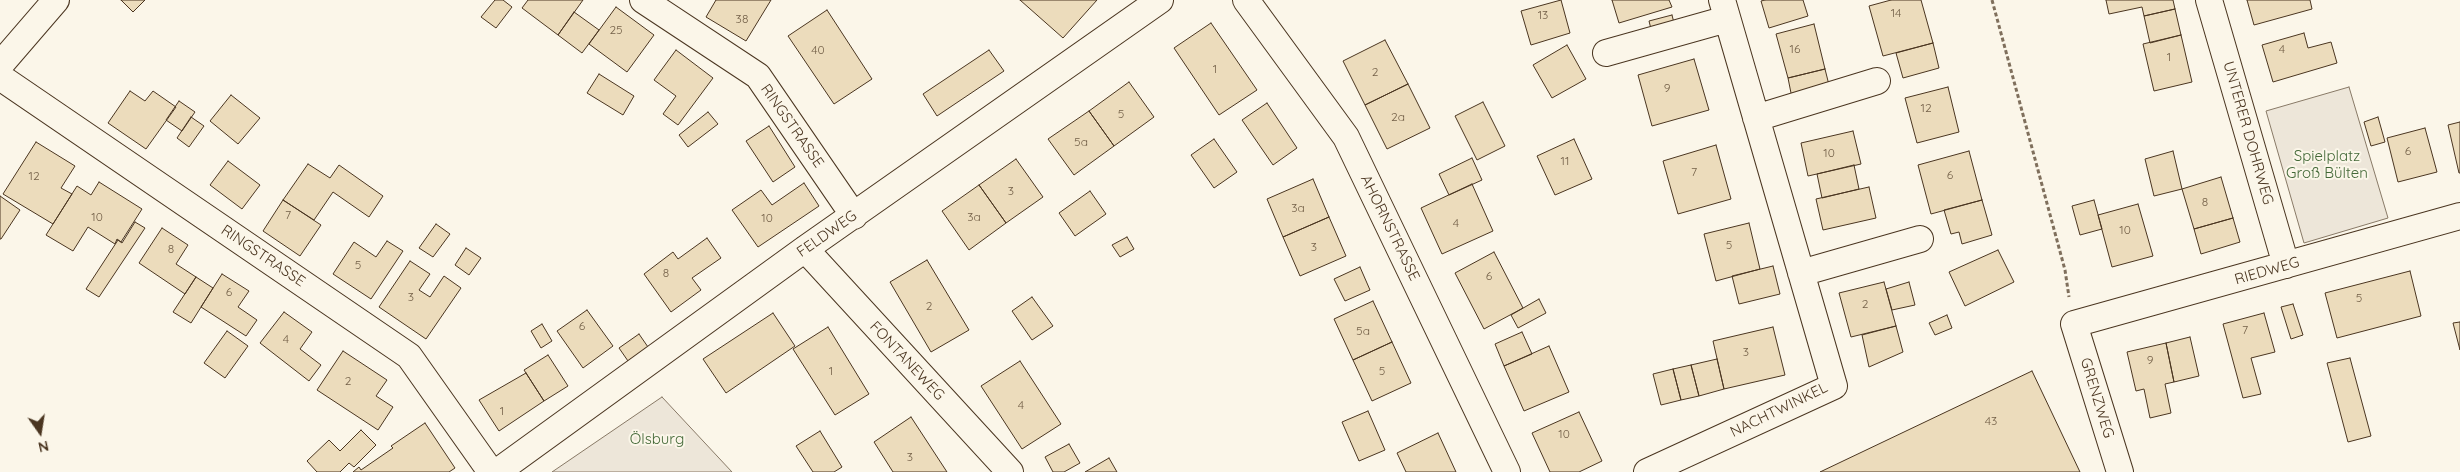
<!DOCTYPE html>
<meta charset="utf-8">
<style>
body{margin:0}
#map{position:relative;width:2460px;height:472px;overflow:hidden;background:#fbf6e9;font-family:Quicksand,sans-serif}
canvas{display:block}
.north{position:absolute;left:15px;top:407px;width:50px;height:50px;-webkit-text-stroke:4px #fbf6e9;paint-order:stroke;rotate:167deg;font-size:14px;font-weight:700;line-height:20px;text-align:center;color:#4a3520}
.north::after{content:'';display:block;margin:auto;width:18px;height:22px;background:#4a3520;clip-path:polygon(50% 0,100% 100%,50% 72%,0 100%)}
</style>
<div id="map">
<canvas width="2460" height="472"></canvas>
<div class="north">N</div>
</div>
<script>
const ctx = document.querySelector('canvas').getContext('2d');
ctx.lineJoin = 'round';
function fill(path, color) { ctx.fillStyle = color; ctx.fill(path, 'evenodd'); }
const toPath = rows => new Path2D(rows.map(r => 'M' + r).join(''));
function trace(path, color, width, dash) { ctx.strokeStyle = color; ctx.lineWidth = width; ctx.lineCap = dash ? 'butt' : 'round'; ctx.setLineDash(dash || []); ctx.stroke(path); }
function drawText(font, color, halo, rows, align = 'center') {
  ctx.font = font + ' Quicksand,sans-serif'; ctx.lineWidth = 4; ctx.setLineDash([]); ctx.textBaseline = 'middle'; ctx.strokeStyle = halo; ctx.fillStyle = color; for (const [text, x, y, turn = 0] of rows) {
    ctx.save(); ctx.translate(x, y); ctx.rotate((+turn || 0) * Math.PI / 180); ctx.textAlign = isNaN(turn) ? turn : align; if (halo) ctx.strokeText(text, 0, 0); ctx.fillText(text, 0, 0); ctx.restore();
  }
}
const green = toPath([
 [2349,87,2388,218,2304,243,2266,111,2349,87],
 [662,397,732,472,552,472,662,397]
]);
fill(green, '#ede6d9');
trace(green, '#887966', 1);
const building = toPath([
 [121,0,145,0,133,12,121,0],
 [495,0,503,0,512,7,496,28,481,17,495,0],
 [528,0,583,0,558,35,522,8,528,0],
 [716,0,771,0,746,41,706,17,716,0],
 [1020,0,1097,0,1063,38,1020,0],
 [1561,0,1570,33,1531,45,1521,11,1561,0],
 [1612,0,1669,0,1672,7,1619,23,1612,0],
 [1765,0,1803,0,1808,16,1769,28,1761,1,1765,0],
 [1891,0,1921,0,1933,43,1883,56,1869,6,1891,0],
 [2106,0,2173,0,2175,9,2144,16,2142,7,2109,14,2106,0],
 [2247,0,2310,0,2312,9,2254,25,2247,0],
 [616,7,654,35,627,72,589,44,616,7],
 [2175,9,2181,35,2150,43,2144,16,2175,9],
 [827,10,872,79,834,104,788,36,827,10],
 [574,12,599,30,582,53,558,35,574,12],
 [1672,15,1675,27,1652,33,1649,21,1672,15],
 [1211,23,1257,90,1219,115,1174,48,1211,23],
 [1814,24,1825,69,1788,78,1776,34,1814,24],
 [2304,33,2308,48,2331,42,2337,63,2273,82,2262,45,2304,33],
 [2181,35,2192,82,2154,91,2143,44,2181,35],
 [1385,40,1408,84,1365,105,1343,61,1385,40],
 [1933,43,1939,68,1903,78,1896,53,1933,43],
 [1567,45,1586,79,1552,98,1533,65,1567,45],
 [676,50,713,78,678,125,663,114,676,96,654,80,676,50],
 [989,50,1004,71,937,116,923,94,989,50],
 [1694,59,1709,110,1652,126,1638,75,1694,59],
 [1825,69,1830,89,1792,98,1788,78,1825,69],
 [599,74,634,96,623,115,587,93,599,74],
 [1129,82,1154,117,1114,146,1089,111,1129,82],
 [1408,84,1430,128,1387,149,1365,105,1408,84],
 [1948,87,1959,132,1917,143,1905,98,1948,87],
 [130,91,145,101,153,91,176,107,146,149,108,123,130,91],
 [231,95,260,118,238,144,210,121,231,95],
 [179,101,195,112,182,131,166,120,179,101],
 [1483,102,1505,146,1477,160,1455,116,1483,102],
 [1267,103,1297,148,1273,165,1242,120,1267,103],
 [1089,111,1114,146,1074,175,1048,139,1089,111],
 [708,112,718,124,688,147,679,135,708,112],
 [191,117,204,126,189,147,177,138,191,117],
 [2378,117,2385,142,2371,146,2364,122,2378,117],
 [2460,122,2460,173,2459,173,2448,125,2460,122],
 [769,126,795,167,773,182,746,141,769,126],
 [2425,128,2437,172,2398,182,2387,138,2425,128],
 [1853,131,1861,164,1808,176,1801,143,1853,131],
 [1214,139,1237,172,1214,188,1191,155,1214,139],
 [1574,139,1592,179,1555,195,1537,156,1574,139],
 [36,142,75,166,61,188,72,194,53,224,3,194,36,142],
 [1716,145,1731,199,1678,214,1663,161,1716,145],
 [1969,151,1982,200,1931,214,1918,165,1969,151],
 [2173,151,2182,189,2154,196,2145,159,2173,151],
 [1472,158,1482,180,1449,195,1439,174,1472,158],
 [1016,159,1043,197,1006,223,979,185,1016,159],
 [228,161,260,185,242,209,210,185,228,161],
 [308,164,330,178,339,165,383,196,369,217,333,192,314,220,283,200,308,164],
 [1854,165,1859,189,1822,198,1817,174,1854,165],
 [2221,177,2233,218,2194,229,2182,189,2221,177],
 [1313,179,1329,217,1283,237,1267,199,1313,179],
 [99,182,142,209,121,242,117,239,115,244,88,227,73,251,46,235,77,186,91,195,99,182],
 [804,183,819,206,758,247,732,210,761,190,772,205,804,183],
 [1472,184,1493,231,1442,254,1421,208,1472,184],
 [979,185,1006,223,969,250,942,211,979,185],
 [1869,187,1876,218,1823,230,1816,199,1869,187],
 [1090,191,1106,214,1075,236,1059,213,1090,191],
 [0,196,20,210,1,239,0,239,0,196],
 [283,200,321,225,300,256,263,231,283,200],
 [1982,200,1992,235,1962,244,1959,232,1951,234,1944,210,1982,200],
 [2094,200,2102,229,2080,235,2072,206,2094,200],
 [2138,204,2153,256,2112,267,2098,215,2138,204],
 [1329,217,1346,256,1300,276,1283,237,1329,217],
 [2233,218,2240,242,2201,254,2194,229,2233,218],
 [135,222,145,228,99,297,86,289,118,240,122,243,135,222],
 [1749,223,1760,269,1716,281,1704,234,1749,223],
 [436,224,450,234,433,257,419,248,436,224],
 [162,228,188,245,176,264,196,277,185,294,139,263,162,228],
 [1127,237,1134,249,1120,257,1112,245,1127,237],
 [707,238,721,258,692,278,701,290,671,312,644,274,673,252,678,259,707,238],
 [387,241,403,251,371,299,333,274,354,242,376,257,387,241],
 [466,248,481,258,469,275,455,265,466,248],
 [1998,250,2014,282,1965,306,1949,272,1998,250],
 [1494,252,1523,308,1484,329,1455,273,1494,252],
 [927,260,969,330,931,352,890,282,927,260],
 [410,261,430,274,419,290,430,297,444,276,461,288,426,339,379,307,410,261],
 [1773,266,1780,294,1739,304,1732,276,1773,266],
 [1360,267,1370,290,1345,301,1334,279,1360,267],
 [2410,271,2421,316,2337,338,2325,293,2410,271],
 [222,274,249,291,238,307,257,320,246,336,201,307,222,274],
 [196,277,213,288,191,323,173,312,196,277],
 [1884,282,1896,326,1851,337,1839,293,1884,282],
 [1909,282,1915,305,1892,310,1886,289,1909,282],
 [1032,297,1053,326,1032,340,1012,311,1032,297],
 [1539,299,1546,313,1518,328,1511,315,1539,299],
 [1373,301,1392,342,1353,360,1334,319,1373,301],
 [2293,304,2303,335,2291,339,2281,307,2293,304],
 [587,310,613,346,583,368,557,331,587,310],
 [284,312,312,332,300,349,321,365,309,381,260,343,284,312],
 [773,313,795,346,726,393,703,359,773,313],
 [2264,313,2275,352,2251,358,2261,394,2243,398,2223,324,2264,313],
 [1947,315,1952,328,1935,335,1929,323,1947,315],
 [2460,322,2460,350,2453,323,2460,322],
 [542,324,552,341,541,348,531,331,542,324],
 [1896,326,1903,352,1869,367,1862,335,1896,326],
 [828,327,869,394,835,415,793,349,828,327],
 [1773,327,1785,375,1724,389,1713,341,1773,327],
 [227,331,248,346,225,378,204,363,227,331],
 [1522,332,1532,354,1504,366,1495,344,1522,332],
 [639,334,648,347,628,361,619,348,639,334],
 [2190,337,2199,376,2174,382,2166,343,2190,337],
 [1392,342,1411,383,1372,401,1353,360,1392,342],
 [2166,343,2174,382,2165,384,2171,413,2150,418,2144,389,2136,391,2127,352,2166,343],
 [1549,346,1569,392,1524,411,1504,366,1549,346],
 [343,351,387,380,376,396,393,407,378,430,317,390,343,351],
 [548,355,568,386,544,401,524,370,548,355],
 [2350,358,2371,436,2348,442,2327,363,2350,358],
 [1717,359,1724,389,1699,396,1691,365,1717,359],
 [1020,361,1061,424,1022,449,981,386,1020,361],
 [1691,365,1699,396,1681,400,1673,369,1691,365],
 [1673,369,1681,400,1661,405,1653,374,1673,369],
 [2032,371,2080,472,1820,472,2032,371],
 [526,373,544,401,499,431,479,400,526,373],
 [1368,411,1385,450,1359,461,1342,422,1368,411],
 [1579,412,1602,461,1579,472,1550,472,1532,433,1579,412],
 [911,417,947,472,893,472,874,442,911,417],
 [425,423,455,468,449,472,353,472,359,467,361,470,393,448,391,446,425,423],
 [361,430,376,445,354,467,349,463,340,472,317,472,307,461,329,440,340,451,361,430],
 [820,431,842,467,834,472,813,472,796,446,820,431],
 [1438,433,1456,472,1406,472,1397,453,1438,433],
 [1069,444,1080,463,1064,472,1053,472,1045,457,1069,444],
 [1109,458,1117,472,1085,472,1109,458]
]);
fill(building, '#ecdcbc');
trace(building, '#4a3520', 1);
const street = toPath([
 [643,0,758,76,854,216],
 [1246,0,1346,137,1507,472],
 [2209,0,2286,265],
 [1606,53,1727,19],
 [0,65,56,0],
 [0,77,409,356,491,472],
 [1756,118,1877,81],
 [805,249,1010,472],
 [1801,273,1920,239],
 [497,472,805,249,1160,0],
 [1647,472,1834,386,1722,0],
 [2120,472,2074,324,2460,216]
]);
trace(street, '#4a3520', 28);
trace(toPath([
 [1992,0,2065,270,2069,297]
]), '#7f6f5c', 3, [4, 2.5]);
trace(street, '#fbf6e9', 26);
drawText('12px', '#725f47', null, [
 ["14",1896,13],
 ["13",1543,15],
 ["38",742,19],
 ["25",616,30],
 ["16",1795,49],
 ["4",2282,49],
 ["40",818,50],
 ["1",2169,57],
 ["1",1215,69],
 ["2",1375,72],
 ["9",1667,88],
 ["12",1926,108],
 ["5",1121,114],
 ["2a",1398,117],
 ["5a",1081,142],
 ["6",2408,151],
 ["10",1829,153],
 ["11",1565,161],
 ["7",1694,172],
 ["6",1950,175],
 ["12",34,176],
 ["3",1011,191],
 ["8",2205,202],
 ["3a",1298,208],
 ["7",288,215],
 ["10",97,217],
 ["3a",974,217],
 ["10",767,218],
 ["4",1456,223],
 ["10",2125,230],
 ["5",1729,245],
 ["3",1314,247],
 ["8",171,249],
 ["5",358,265],
 ["8",666,273],
 ["6",1489,276],
 ["6",229,292],
 ["3",411,297],
 ["5",2359,298],
 ["2",1865,304],
 ["2",929,306],
 ["6",582,326],
 ["7",2245,330],
 ["5a",1363,331],
 ["4",286,339],
 ["3",1746,352],
 ["9",2150,360],
 ["1",831,371],
 ["5",1382,371],
 ["2",348,381],
 ["4",1021,405],
 ["1",502,411],
 ["43",1991,421],
 ["10",1564,434],
 ["3",910,457]
]);
drawText('15px', '#4a3520', '#fbf6e9', [
 ["RINGSTRASSE",792,126,55],
 ["UNTERER DOHRWEG",2248,133,74],
 ["AHORNSTRASSE",1390,228,64],
 ["FELDWEG",827,234,-35],
 ["RINGSTRASSE",263,256,34],
 ["RIEDWEG",2267,271,-16],
 ["FONTANEWEG",907,361,47],
 ["GRENZWEG",2097,398,73],
 ["NACHTWINKEL",1779,410,-26]
]);
drawText('15px', '#436837', '#fbf6e9', [
 ["Spielplatz",2327,156],
 ["Groß Bülten",2327,173],
 ["Ölsburg",657,439]
]);
</script>
